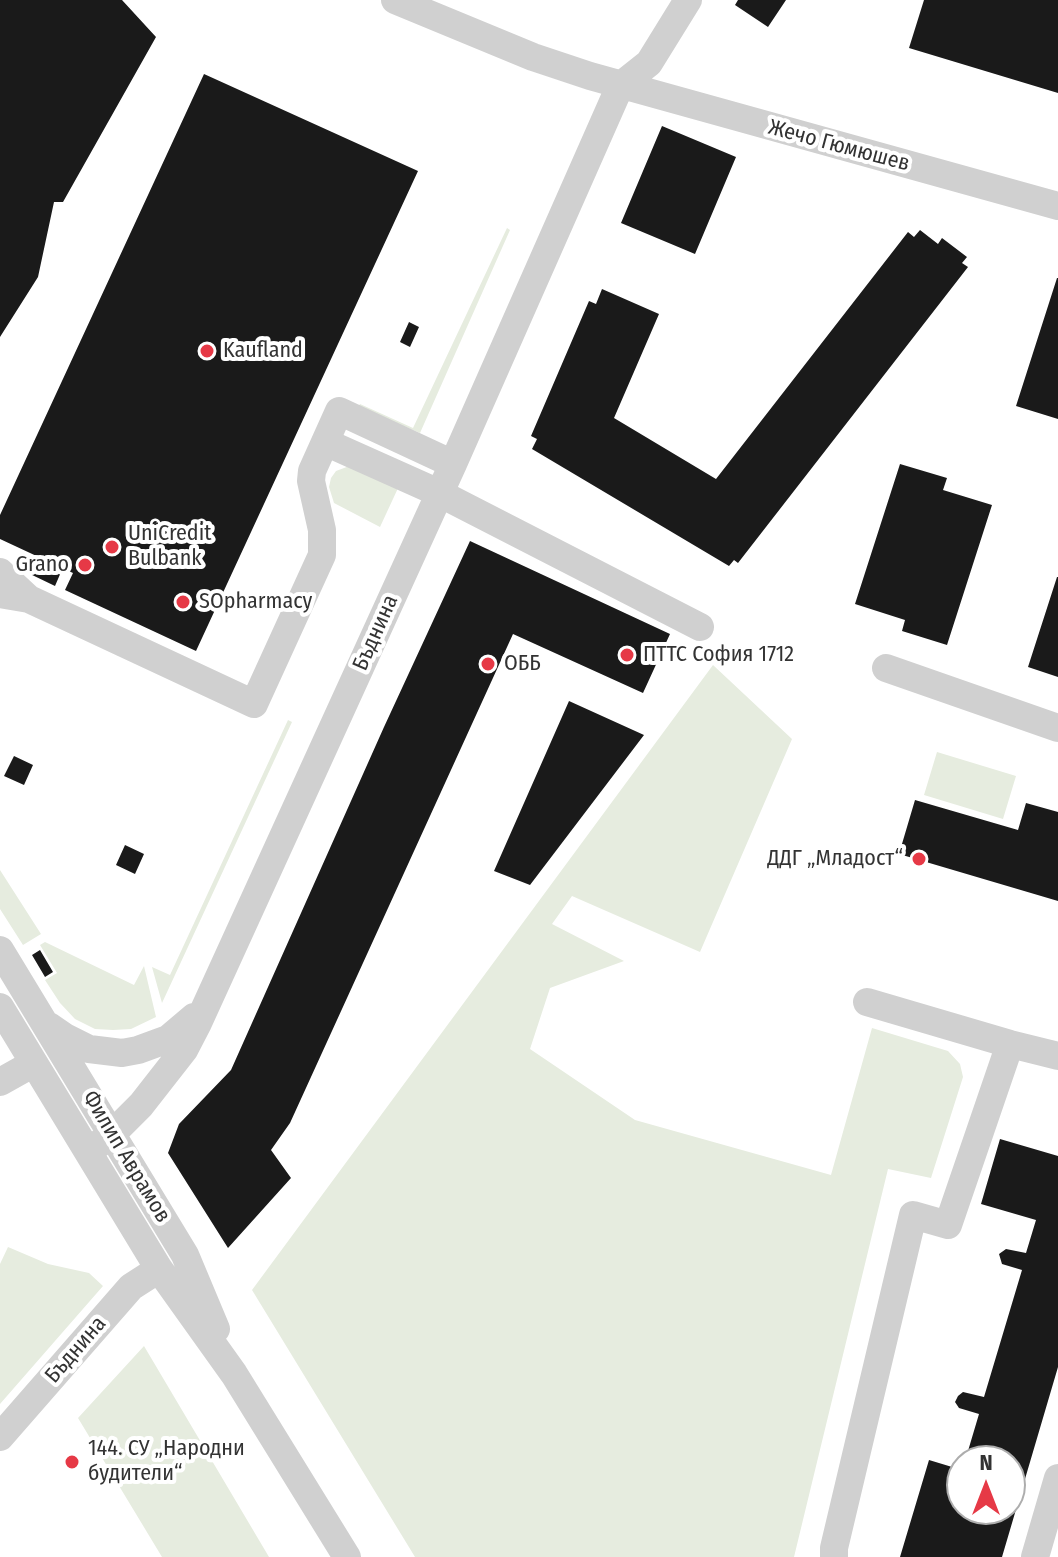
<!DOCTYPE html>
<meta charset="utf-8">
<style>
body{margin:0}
#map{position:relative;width:1058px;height:1557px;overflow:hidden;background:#fff;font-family:"Fira Sans Condensed",sans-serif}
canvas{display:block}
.north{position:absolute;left:946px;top:1445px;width:80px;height:80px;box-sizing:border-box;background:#fff;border:2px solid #adadad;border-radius:50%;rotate:0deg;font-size:22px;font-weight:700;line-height:32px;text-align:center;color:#333}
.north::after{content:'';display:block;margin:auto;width:28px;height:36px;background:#e63946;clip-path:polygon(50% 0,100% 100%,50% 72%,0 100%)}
</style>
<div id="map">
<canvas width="1058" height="1557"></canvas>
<div class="north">N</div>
</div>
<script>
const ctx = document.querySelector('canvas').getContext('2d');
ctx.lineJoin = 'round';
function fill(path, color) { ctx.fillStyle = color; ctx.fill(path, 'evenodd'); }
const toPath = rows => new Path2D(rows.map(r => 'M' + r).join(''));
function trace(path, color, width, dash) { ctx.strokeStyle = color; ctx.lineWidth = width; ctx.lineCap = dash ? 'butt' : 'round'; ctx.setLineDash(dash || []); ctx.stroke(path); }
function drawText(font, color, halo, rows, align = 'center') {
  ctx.font = font + ' "Fira Sans Condensed",sans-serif'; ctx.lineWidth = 8; ctx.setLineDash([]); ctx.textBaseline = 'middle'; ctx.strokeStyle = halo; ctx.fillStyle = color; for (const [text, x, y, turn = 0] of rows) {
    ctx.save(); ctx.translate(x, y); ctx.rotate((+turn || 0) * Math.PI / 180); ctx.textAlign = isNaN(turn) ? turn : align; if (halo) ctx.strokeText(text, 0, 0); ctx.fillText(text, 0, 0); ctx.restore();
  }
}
fill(toPath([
 [507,228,510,230,420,433,358,407,360,404,413,428],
 [352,465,399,486,380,527,334,503,329,487,331,478,336,471],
 [713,665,792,739,700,952,572,896,552,924,624,961,550,988,530,1049,635,1120,831,1175,872,1028,948,1051,960,1064,963,1077,931,1178,888,1169,794,1557,415,1557,252,1290],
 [288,720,292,722,162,1003,152,967,170,975],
 [937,752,1016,776,1003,819,924,795],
 [0,870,41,934,23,945,0,909],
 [45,942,134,985,144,966,156,1017,131,1029,113,1030,95,1029,75,1019,60,1003,45,980,57,973,40,945],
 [8,1247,48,1264,89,1273,103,1286,0,1404,0,1264],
 [144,1346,269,1557,162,1557,78,1418]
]), '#e6ecdf');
fill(toPath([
 [0,0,122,0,156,37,63,202,54,202,38,277,0,337],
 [738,0,786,0,768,27,735,5],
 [924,0,1058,0,1058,93,909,48],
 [204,74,418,171,196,651,65,590,73,573,0,539,0,515],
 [662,126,736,157,695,254,621,223],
 [920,230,938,244,942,238,967,257,962,263,968,267,738,563,734,560,729,566,532,449,537,439,531,436,589,301,596,304,602,289,659,314,614,418,716,479,908,232,914,237],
 [1057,278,1058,278,1058,419,1016,406],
 [409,322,419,327,410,347,400,342],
 [900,464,947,478,943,490,992,505,947,645,902,631,905,620,855,604],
 [470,541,670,634,643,693,513,634,290,1123,271,1150,291,1178,228,1248,168,1153,179,1124,231,1070,384,727],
 [33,560,61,572,55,586,28,573],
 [1057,577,1058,577,1058,677,1028,667],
 [569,701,644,735,530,885,494,871],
 [14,756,33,765,24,785,4,776],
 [915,800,1018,830,1026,803,1058,812,1058,901,899,854],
 [125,845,144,854,135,874,116,865],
 [40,950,53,972,45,977,32,955],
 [1000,1139,1058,1156,1058,1367,1002,1557,900,1557,929,1460,962,1470,962,1509,1010,1509,1010,1461,965,1461,979,1414,959,1408,955,1402,958,1396,963,1392,984,1397,1022,1270,1002,1264,999,1254,1006,1249,1026,1253,1036,1220,981,1204]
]), '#1a1a1a');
trace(toPath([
 [395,0,533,57,590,76,1058,206],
 [325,442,439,493,700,627],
 [0,572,29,599],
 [0,594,29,599,254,704,322,555,322,530,311,481,312,471,339,411,453,464],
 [886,668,1058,728],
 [0,950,185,1255,216,1329],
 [867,1002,1010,1044,1058,1056],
 [0,1007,159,1269,234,1374,347,1557],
 [49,1026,65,1037,89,1049,122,1053,138,1050,168,1039,194,1017],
 [0,1082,34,1063],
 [88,1152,112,1134,141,1105,184,1050,198,1023,453,464,620,86,649,63,688,0],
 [0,1437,131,1287,159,1269],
 [834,1557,834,1548,913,1215,948,1225,1010,1044],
 [1035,1557,1058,1478]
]), '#d0d0d0', 28);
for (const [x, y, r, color] of [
 [207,351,8,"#e63946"],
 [112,547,8,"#e63946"],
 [85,565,8,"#e63946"],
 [183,602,8,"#e63946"],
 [627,655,8,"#e63946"],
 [488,664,8,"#e63946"],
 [919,859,8,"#e63946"],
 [72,1462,8,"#e63946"]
]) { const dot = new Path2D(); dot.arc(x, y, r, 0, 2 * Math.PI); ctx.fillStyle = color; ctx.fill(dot); trace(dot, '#fff', 3); }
drawText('22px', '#333', '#fff', [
 ["Жечо Гюмюшев",839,146,15],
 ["Бъднина",376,633,-66],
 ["Филип Аврамов",126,1157,59],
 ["Бъднина",76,1350,-49]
]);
drawText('22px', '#333', '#fff', [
 ["Kaufland",223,351],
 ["UniCredit",128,534],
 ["Bulbank",128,559],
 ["Grano",69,565,"right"],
 ["SOpharmacy",199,602],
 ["ПТТС София 1712",643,655],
 ["ОББ",504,664],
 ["ДДГ „Младост“",903,859,"right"],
 ["144. СУ „Народни",88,1449],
 ["будители“",88,1474]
], 'left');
</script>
